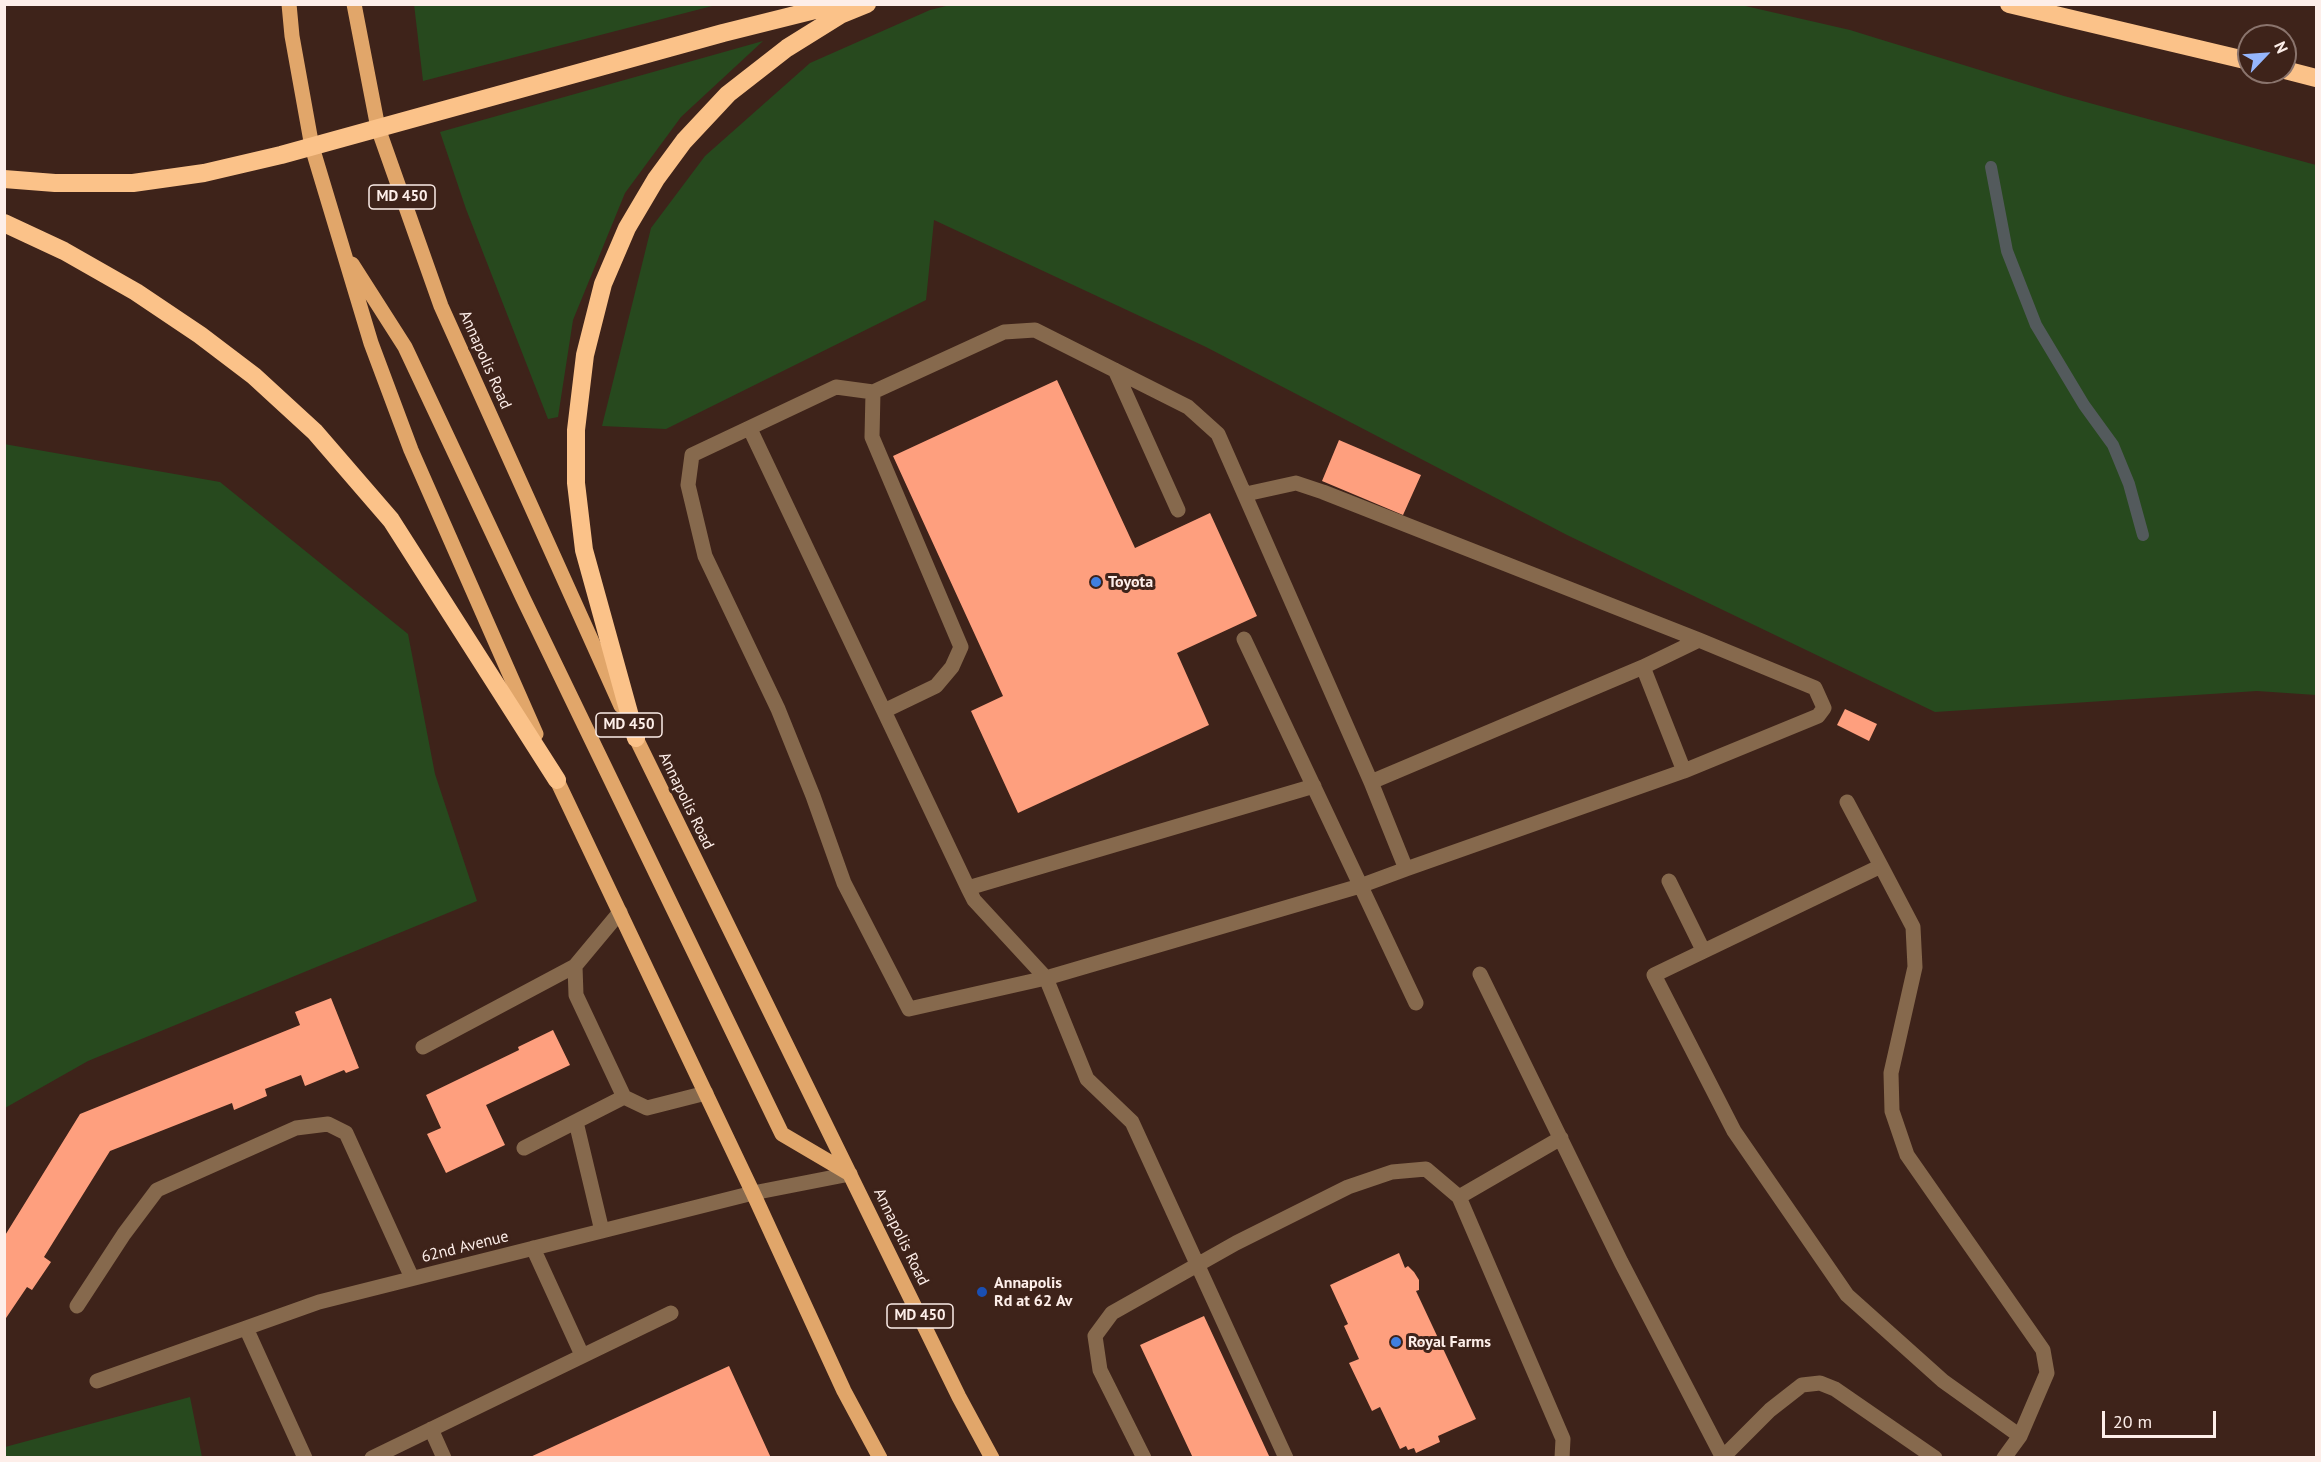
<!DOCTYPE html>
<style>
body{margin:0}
#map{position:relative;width:2321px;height:1462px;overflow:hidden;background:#3e231a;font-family:"PT Sans",sans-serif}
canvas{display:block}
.frame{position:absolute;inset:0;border:6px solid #fdeee9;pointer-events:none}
.north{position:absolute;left:2237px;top:24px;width:60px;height:60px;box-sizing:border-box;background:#3e231a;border:2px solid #8a746d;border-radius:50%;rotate:65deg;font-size:16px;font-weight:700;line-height:24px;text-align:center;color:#fdeee9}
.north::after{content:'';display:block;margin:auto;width:21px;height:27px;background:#95b6fd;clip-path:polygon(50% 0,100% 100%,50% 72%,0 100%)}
.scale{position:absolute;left:2102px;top:1411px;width:114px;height:27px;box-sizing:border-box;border:3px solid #fdeee9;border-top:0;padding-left:8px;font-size:18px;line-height:21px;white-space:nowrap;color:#fdeee9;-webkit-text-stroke:4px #3e231a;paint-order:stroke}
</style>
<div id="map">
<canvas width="2321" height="1462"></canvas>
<div class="frame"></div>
<div class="north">N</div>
<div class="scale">20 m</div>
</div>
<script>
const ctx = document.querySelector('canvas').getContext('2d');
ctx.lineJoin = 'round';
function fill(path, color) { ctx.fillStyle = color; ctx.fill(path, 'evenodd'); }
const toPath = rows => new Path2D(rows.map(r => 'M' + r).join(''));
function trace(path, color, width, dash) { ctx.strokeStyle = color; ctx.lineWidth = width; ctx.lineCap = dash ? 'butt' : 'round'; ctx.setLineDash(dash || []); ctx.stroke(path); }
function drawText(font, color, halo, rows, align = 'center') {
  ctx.font = font + ' "PT Sans",sans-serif'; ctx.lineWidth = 6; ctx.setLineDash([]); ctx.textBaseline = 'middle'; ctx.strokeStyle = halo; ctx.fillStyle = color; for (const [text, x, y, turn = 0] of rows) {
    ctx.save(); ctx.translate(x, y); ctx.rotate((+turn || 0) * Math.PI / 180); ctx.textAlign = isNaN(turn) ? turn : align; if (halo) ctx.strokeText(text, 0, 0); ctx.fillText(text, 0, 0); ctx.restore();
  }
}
fill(toPath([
 [414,4,716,4,716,5,423,81],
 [950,5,1741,5,1850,30,2064,96,2316,165,2316,695,2257,691,1935,712,1567,535,1206,347,934,220,926,300,666,429,602,426,651,228,705,156,810,63,930,10],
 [763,41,681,117,625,193,573,320,558,417,548,419,466,209,440,132],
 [4,444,220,482,408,634,435,774,477,901,88,1061,5,1108],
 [190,1397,202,1457,5,1457,5,1447]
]), '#27491e');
trace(toPath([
 [1991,167,2007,251,2036,325,2084,405,2113,445,2129,484,2143,535]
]), '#535a5c', 12);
fill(toPath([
 [1057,380,1135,548,1210,513,1257,616,1177,653,1209,725,1018,813,971,711,1003,696,893,456],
 [1339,440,1421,475,1403,515,1322,481],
 [1845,709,1877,724,1869,741,1837,725],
 [331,998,359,1068,346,1073,344,1070,305,1086,301,1075,265,1089,267,1096,234,1110,232,1103,110,1151,44,1257,51,1262,32,1290,27,1287,4,1321,4,1237,80,1114,300,1025,295,1012],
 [553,1030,570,1065,486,1105,505,1145,446,1173,427,1134,441,1128,426,1095,519,1050,518,1047],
 [1399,1253,1405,1268,1408,1266,1414,1272,1419,1280,1419,1290,1416,1291,1476,1419,1438,1436,1440,1442,1416,1453,1414,1448,1408,1450,1406,1446,1400,1449,1380,1407,1372,1411,1349,1363,1359,1359,1344,1326,1348,1324,1330,1285],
 [1204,1316,1270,1458,1193,1458,1140,1345],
 [729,1366,771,1458,528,1458]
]), '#fe9f7e');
trace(toPath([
 [1035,330,1188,407,1218,434,1371,782,1406,869,1360,886,1046,978,909,1009,844,883,813,796,778,709,705,556,688,485,692,455,836,387,873,392,1004,332,1035,330],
 [1115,370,1178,510],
 [873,392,872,437,961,647,952,667,936,686,884,711],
 [750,429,968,888,974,900,1046,978,1087,1079,1132,1122,1286,1458],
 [1246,494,1296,483,1323,492,1699,640,1815,688,1824,708,1818,716,1684,771,1406,869],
 [1244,639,1416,1003],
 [1643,667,1684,771],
 [1371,782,1643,667,1699,640],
 [1847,802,1881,866],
 [1669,881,1703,950],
 [968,888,1314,786],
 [620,912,575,966,576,995,624,1097,647,1108,706,1093],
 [1480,974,1621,1262,1723,1458],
 [423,1047,575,966],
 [576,1122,602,1231],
 [524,1148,624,1097],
 [1459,1197,1563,1439,1562,1458],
 [533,1248,582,1355],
 [77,1306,124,1234,157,1190,296,1128,328,1124,346,1133,412,1278],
 [246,1328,305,1458],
 [97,1381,319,1302,753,1193,850,1174],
 [431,1429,444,1458],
 [1723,1457,1770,1410,1802,1385,1820,1383,1835,1389,1935,1458],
 [372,1458,671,1313],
 [1144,1458,1100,1370,1095,1336,1112,1313,1236,1243,1348,1187,1392,1172,1426,1169,1459,1197,1561,1138],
 [2004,1458,2020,1436,2047,1373,2043,1350,1907,1155,1892,1111,1891,1073,1915,967,1913,927,1881,866,1654,975,1734,1131,1847,1295,1943,1381,2020,1436]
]), '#86694d', 15);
trace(toPath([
 [289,4,292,36,312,147,371,343,411,450,536,734],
 [354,4,378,128,441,306,621,706],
 [352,264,405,347,523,598,782,1134,850,1174],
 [631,728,959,1397,992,1458],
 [552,770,753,1193,844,1391,880,1458]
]), '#e1a66a', 15);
trace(toPath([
 [2009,4,2249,61],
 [2285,70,2316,78],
 [4,179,55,183,133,183,204,173,281,155,723,33,839,4],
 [4,223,64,251,136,292,200,335,254,376,315,432,391,520,557,780],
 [636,738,584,550,576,483,576,430,585,355,603,284,627,228,656,179,684,141,728,94,787,48,840,15,867,4]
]), '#fbc289', 18);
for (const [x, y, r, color] of [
 [1096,582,6,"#3f7fe0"],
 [982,1292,6,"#1a4fb4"],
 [1396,1342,6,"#3f7fe0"]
]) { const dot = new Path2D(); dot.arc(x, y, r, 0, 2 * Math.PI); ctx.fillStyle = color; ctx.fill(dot); trace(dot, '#3e231a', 2); }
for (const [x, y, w] of [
 [402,197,66],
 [629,725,66],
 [920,1316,66]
]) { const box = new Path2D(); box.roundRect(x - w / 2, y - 12, w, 24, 4.5); ctx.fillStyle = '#3e231a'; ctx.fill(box); trace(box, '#fdeee9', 1.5); }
drawText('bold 15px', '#fdeee9', null, [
 ["MD 450",402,197],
 ["MD 450",629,725],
 ["MD 450",920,1316]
]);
drawText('16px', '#fdeee9', '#3e231a', [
 ["Annapolis Road",485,360,66],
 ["Annapolis Road",686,801,64],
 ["Annapolis Road",901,1237,64],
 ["62nd Avenue",465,1247,-14]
]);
drawText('bold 16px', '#fdeee9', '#3e231a', [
 ["Toyota",1108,582],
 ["Annapolis",994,1283],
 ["Rd at 62 Av",994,1301],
 ["Royal Farms",1408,1342]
], 'left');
</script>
